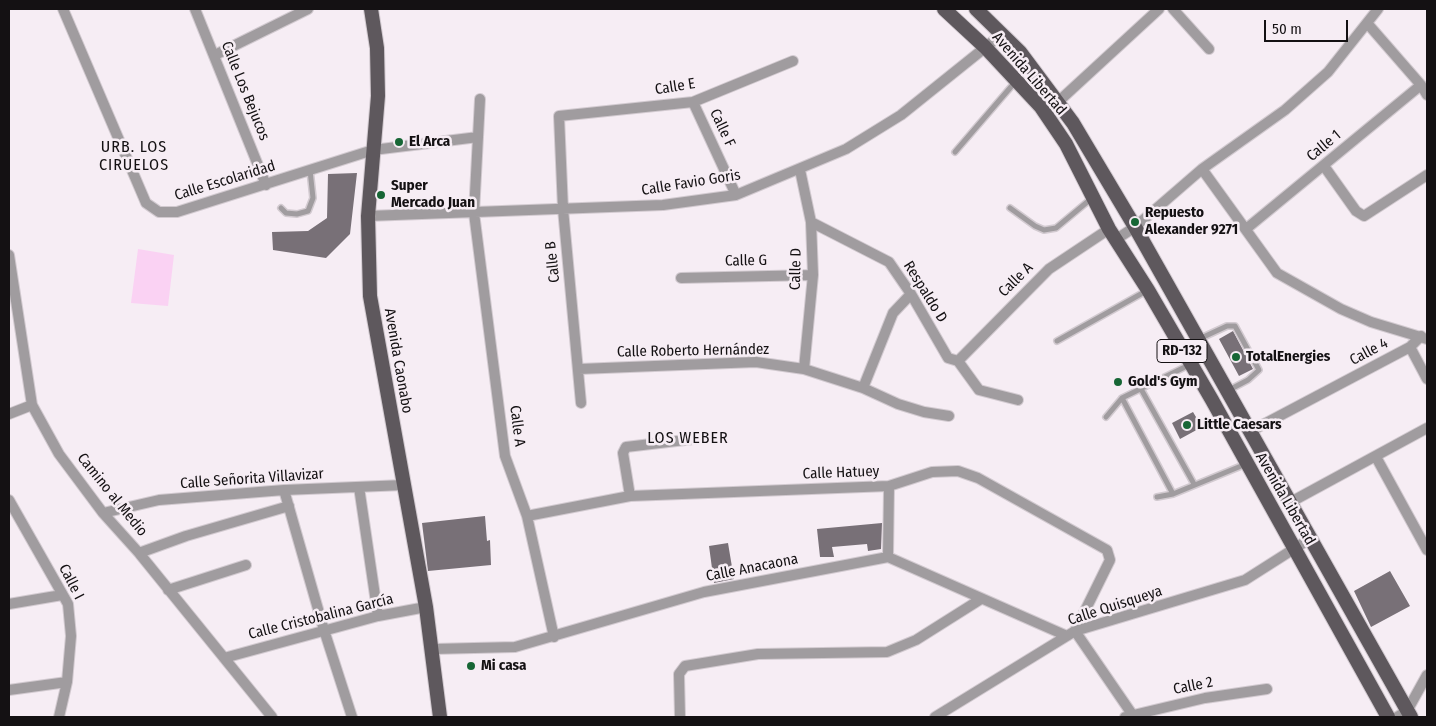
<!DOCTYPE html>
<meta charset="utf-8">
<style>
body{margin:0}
#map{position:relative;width:1436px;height:726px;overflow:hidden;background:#f6edf4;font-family:"Fira Sans Condensed",sans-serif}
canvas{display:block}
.frame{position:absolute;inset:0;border:10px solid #141113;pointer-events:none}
.scale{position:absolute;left:1264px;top:20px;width:84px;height:22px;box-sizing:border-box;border:2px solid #141113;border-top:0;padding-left:6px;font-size:15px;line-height:18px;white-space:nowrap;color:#141113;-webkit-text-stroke:4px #f6edf4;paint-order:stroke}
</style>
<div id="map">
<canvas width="1436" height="726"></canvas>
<div class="frame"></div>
<div class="scale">50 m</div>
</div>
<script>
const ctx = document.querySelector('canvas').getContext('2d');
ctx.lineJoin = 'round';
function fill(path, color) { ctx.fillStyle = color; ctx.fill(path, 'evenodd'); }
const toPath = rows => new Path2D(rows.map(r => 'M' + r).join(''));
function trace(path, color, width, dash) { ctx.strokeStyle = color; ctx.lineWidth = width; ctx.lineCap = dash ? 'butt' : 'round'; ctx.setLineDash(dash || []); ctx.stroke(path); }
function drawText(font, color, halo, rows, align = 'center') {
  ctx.font = font + ' "Fira Sans Condensed",sans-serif'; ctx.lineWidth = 5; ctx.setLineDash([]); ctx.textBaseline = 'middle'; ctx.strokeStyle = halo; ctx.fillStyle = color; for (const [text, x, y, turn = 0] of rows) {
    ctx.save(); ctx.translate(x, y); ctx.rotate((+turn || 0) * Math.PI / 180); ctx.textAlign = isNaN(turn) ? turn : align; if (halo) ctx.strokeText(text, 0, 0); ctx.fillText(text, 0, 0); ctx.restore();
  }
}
fill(toPath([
 [138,249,174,255,168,306,131,303]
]), '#fad2f3');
fill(toPath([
 [357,173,350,234,326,258,273,250,272,232,308,231,327,218,328,174],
 [1233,331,1253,369,1239,376,1219,339],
 [1193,412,1202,427,1180,439,1172,423],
 [485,516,487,541,490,540,491,565,428,571,422,523],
 [882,523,881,549,868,551,867,544,832,547,834,557,820,557,817,529],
 [728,543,734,579,714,583,709,546],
 [1390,571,1410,606,1371,627,1354,591]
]), '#787077');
const service = toPath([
 [955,152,1016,81],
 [281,208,286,213,297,214,308,211,313,198,310,170],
 [1010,208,1035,226,1044,230,1056,228,1092,198],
 [1199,339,1227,326,1235,326,1259,370,1248,380,1229,390],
 [1057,341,1148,290],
 [1141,389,1194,484],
 [1122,398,1173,494],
 [1106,417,1122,398,1189,365],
 [1157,497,1173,494,1246,464]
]);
const minor = toPath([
 [63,9,146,203,159,212,177,212,373,150,478,137],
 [195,9,266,185],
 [1173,9,1209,49],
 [1367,23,1421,85,1427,95],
 [215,55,308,9],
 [480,99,474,213,505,456,527,516,554,637],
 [1059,101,1159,9],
 [693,102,736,195],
 [1324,166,1356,211,1364,216,1427,175],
 [1202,169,1277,273,1341,309,1371,322,1427,339],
 [800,170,811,222,813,275,804,369],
 [368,216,663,205,736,195,846,149,901,115,1002,34],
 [811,222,889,262,911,294,948,358,958,361,1049,269,1109,229],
 [1246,229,1421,85],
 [1115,240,1135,227,1202,169,1285,110,1328,72,1378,9],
 [9,255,32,405,59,454,103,513,139,553,272,717],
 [681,278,813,275],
 [1410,347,1427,379],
 [958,361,979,390,1018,400],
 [579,369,756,362,804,369,863,388,898,404,924,412,949,416],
 [863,388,893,313,911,294],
 [581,403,563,209,559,116,693,102,793,61],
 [9,414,32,405],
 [1249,432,1410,347,1421,336],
 [1376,457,1427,550],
 [359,487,378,616],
 [284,490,324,630,352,717],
 [630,496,623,453,626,447,702,438],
 [9,500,68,604,71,636,67,682,59,717],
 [1289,503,1427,428],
 [103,513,159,500,284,490,404,485],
 [527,516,630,496,889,486,932,472,958,471,978,478,1107,550,1110,560,1075,631,1134,717],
 [139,553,186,536,289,506],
 [888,557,889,486],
 [168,590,246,565],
 [9,604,62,595],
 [433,649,515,647,704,592,888,557,1067,636],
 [224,658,378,616,426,607],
 [9,690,67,682],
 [680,717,679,674,685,666,758,654,887,652,916,640,981,599],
 [935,717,1075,631,1245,580,1311,538],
 [1125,717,1205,698,1267,689],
 [1397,717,1407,711,1427,675]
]);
const primary = toPath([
 [371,9,377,48,378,96,368,216,370,296,426,607,440,717],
 [944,9,985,47,1041,107,1066,144,1109,229,1148,290,1212,400,1388,717],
 [976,9,1020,52,1073,123,1135,227,1411,717]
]);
trace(service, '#d2cad0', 8);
trace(minor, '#d2cad0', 12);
trace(primary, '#d2cad0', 16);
trace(service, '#a09c9f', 5);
trace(minor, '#a09c9f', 10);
trace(primary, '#5e585d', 14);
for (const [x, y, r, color] of [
 [399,142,5,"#176635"],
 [381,195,5,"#176635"],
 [1135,222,5,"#176635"],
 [1236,357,5,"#176635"],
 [1118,382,5,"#176635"],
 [1187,425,5,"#176635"],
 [471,666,5,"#176635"]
]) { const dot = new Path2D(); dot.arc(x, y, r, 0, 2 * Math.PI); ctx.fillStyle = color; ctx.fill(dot); trace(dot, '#f6edf4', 2); }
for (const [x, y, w] of [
 [1182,351,50]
]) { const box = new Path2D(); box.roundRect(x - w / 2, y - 11.5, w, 23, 4); ctx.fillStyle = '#f6edf4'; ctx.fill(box); trace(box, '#141113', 1); }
drawText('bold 14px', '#141113', null, [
 ["RD-132",1182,351]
]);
drawText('15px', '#141113', '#f6edf4', [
 ["Avenida Libertad",1029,74,49],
 ["Calle E",675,87,-9],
 ["Calle Los Bejucos",245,91,68],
 ["Calle F",722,128,65],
 ["Calle 1",1324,146,-40],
 ["Calle Escolaridad",225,181,-17],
 ["Calle Favio Goris",691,183,-9],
 ["Calle G",746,261,-1],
 ["Calle B",553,262,-96],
 ["Calle D",796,269,-89],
 ["Calle A",1016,280,-45],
 ["Respaldo D",925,292,58],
 ["Calle Roberto Hernández",693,351,-1],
 ["Calle 4",1369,352,-28],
 ["Avenida Caonabo",398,361,80],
 ["Calle A",517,426,83],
 ["Calle Hatuey",841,473,-2],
 ["Calle Señorita Villavizar",252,479,-4],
 ["Camino al Medio",112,495,51],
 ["Avenida Libertad",1285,499,60],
 ["Calle Anacaona",752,568,-11],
 ["Calle I",71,582,63],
 ["Calle Quisqueya",1115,606,-18],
 ["Calle Cristobalina García",321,617,-14],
 ["Calle 2",1193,686,-11]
]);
drawText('bold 15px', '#141113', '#f6edf4', [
 ["El Arca",409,142],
 ["Super",391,186],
 ["Mercado Juan",391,203],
 ["Repuesto",1145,213],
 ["Alexander 9271",1145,230],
 ["TotalEnergies",1246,357],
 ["Gold's Gym",1128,382],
 ["Little Caesars",1197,425],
 ["Mi casa",481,666]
], 'left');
ctx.letterSpacing = '1px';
drawText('16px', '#141113', '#f6edf4', [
 ["URB. LOS",134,148],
 ["CIRUELOS",134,166],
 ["LOS WEBER",688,439]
]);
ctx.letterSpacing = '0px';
</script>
